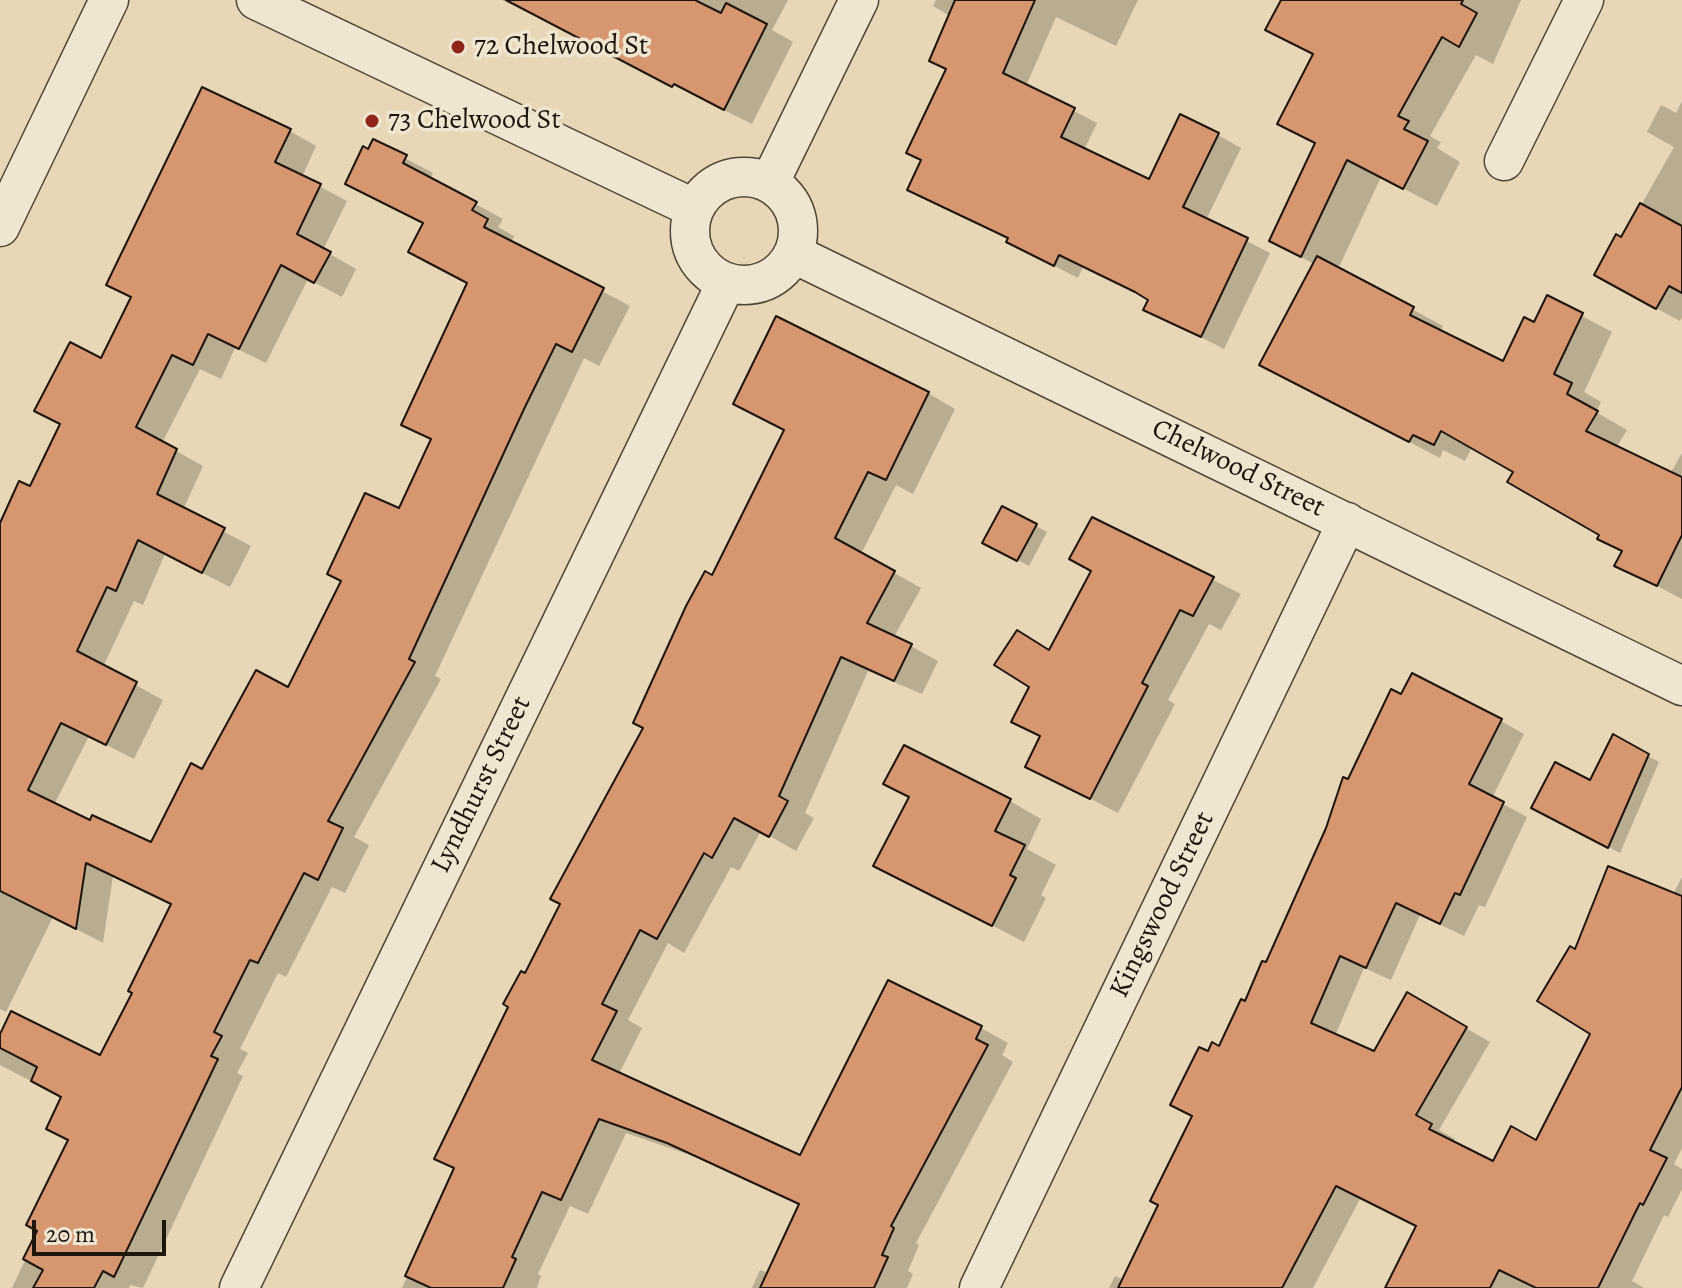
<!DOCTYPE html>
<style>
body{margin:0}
#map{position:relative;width:1682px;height:1288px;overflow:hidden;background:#e7d7b6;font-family:Alegreya,serif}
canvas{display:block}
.scale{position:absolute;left:32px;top:1220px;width:134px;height:36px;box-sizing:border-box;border:4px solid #1e150d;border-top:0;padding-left:10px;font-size:24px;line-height:28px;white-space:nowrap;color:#1e150d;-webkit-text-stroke:6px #efe5d0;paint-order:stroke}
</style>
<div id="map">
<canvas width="1682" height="1288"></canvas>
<div class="scale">20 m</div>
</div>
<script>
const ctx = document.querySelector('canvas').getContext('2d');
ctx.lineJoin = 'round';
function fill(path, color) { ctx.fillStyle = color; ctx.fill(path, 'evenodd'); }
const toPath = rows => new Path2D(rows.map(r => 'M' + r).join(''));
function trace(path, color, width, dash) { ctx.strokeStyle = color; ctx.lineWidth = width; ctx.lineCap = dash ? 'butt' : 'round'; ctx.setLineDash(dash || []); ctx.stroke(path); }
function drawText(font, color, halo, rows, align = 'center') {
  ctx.font = font + ' Alegreya,serif'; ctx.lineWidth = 7; ctx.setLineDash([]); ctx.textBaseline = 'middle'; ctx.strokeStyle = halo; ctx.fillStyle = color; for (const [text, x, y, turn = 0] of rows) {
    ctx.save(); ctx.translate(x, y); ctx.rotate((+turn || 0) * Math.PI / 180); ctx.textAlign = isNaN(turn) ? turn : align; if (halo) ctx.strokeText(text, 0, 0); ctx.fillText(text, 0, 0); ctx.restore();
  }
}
fill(toPath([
 [502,0,788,0,772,30,793,42,752,124],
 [936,0,1138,0,1116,46,1056,17,1026,86,1097,123,1084,150,1150,182,1218,135,1241,148,1206,220,1270,253,1224,349,1146,309,1150,299,1083,267,1078,278,1008,242,1010,239,910,189,923,160,948,70,950,16,933,6],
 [1318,0,1521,0,1493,64,1476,55,1430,136,1441,142,1437,148,1460,162,1437,206,1381,177,1338,269,1443,326,1440,332,1504,363,1535,324,1548,298,1612,332,1584,392,1601,402,1596,412,1627,430,1616,448,1670,474,1682,453,1682,599,1617,565,1624,550,1515,472,1472,447,1465,461,1443,450,1440,458,1292,381,1314,264,1271,241,1317,144,1280,123,1314,55,1268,30],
 [1682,101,1682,317,1680,321,1619,288,1622,239,1674,147,1647,132,1661,105,1676,113],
 [290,131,316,146,302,177,347,201,323,250,356,269,342,297,308,279,266,363,235,348,221,379,200,369,162,443,203,466,183,510,251,546,230,587,165,554,143,605,134,601,103,667,163,700,134,759,89,736,54,805,152,845,203,772,289,690,400,511,432,440,404,424,469,283,425,224,347,183,374,142,433,173,430,179,503,219,498,227,514,236,511,243,630,306,599,366,584,358,435,676,441,679,354,837,369,845,345,893,332,887,286,977,278,973,240,1049,248,1053,237,1073,243,1076,143,1288,130,1285,129,1288,12,1288,39,1231,70,1141,63,1098,0,1065,0,1038,100,1057,135,992,172,905,113,876,103,943,53,917,6,1012,0,1009,0,528,31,489,102,361],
 [928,393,955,409,913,494,896,485,861,554,921,588,894,637,938,661,922,694,868,671,805,813,814,818,796,851,761,831,739,871,731,867,684,953,668,943,628,1020,642,1028,619,1074,801,1157,981,1028,1008,1043,1002,1055,1013,1062,916,1243,919,1245,908,1271,913,1274,907,1288,752,1288,760,1270,769,1273,800,1205,696,1157,626,1133,588,1214,570,1206,538,1274,541,1276,537,1288,402,1288,455,1169,436,1158,645,728,712,578],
 [1093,519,1241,594,1221,630,1209,624,1168,700,1175,704,1118,813,1027,766,1042,738,1014,722,1093,571],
 [1036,526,1047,532,1029,566,985,542],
 [1402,697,1501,721,1524,734,1492,798,1527,817,1485,907,1479,905,1464,936,1420,915,1391,980,1364,968,1335,1036,1375,1053,1408,995,1490,1042,1439,1130,1455,1139,1452,1143,1494,1164,1537,1142,1593,1033,1576,952,1673,894,1682,877,1682,1148,1674,1164,1682,1169,1682,1189,1668,1217,1664,1215,1632,1281,1644,1288,1394,1288,1418,1227,1360,1199,1313,1288,1109,1288,1115,1276,1124,1280,1161,1205,1194,1117,1209,1054,1220,1049,1263,963,1267,965,1349,781],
 [1614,737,1659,762,1620,853,1545,814,1591,783],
 [911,798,1010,801,1041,819,1027,849,1056,865,1041,895,1046,898,1024,942,876,865]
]), '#0003');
const building = toPath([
 [506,0,695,0,721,13,726,3,767,24,724,110,674,84,672,87,506,0],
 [955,0,1035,0,1003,73,1075,108,1061,137,1149,179,1180,114,1219,133,1183,207,1248,238,1201,337,1143,310,1148,300,1135,292,1059,255,1054,266,1006,242,1008,238,907,190,921,160,906,153,946,69,929,61,955,0],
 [1281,0,1463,0,1461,4,1477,13,1459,47,1442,37,1398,116,1409,121,1404,129,1428,141,1403,189,1347,160,1301,257,1269,241,1315,143,1277,124,1313,54,1265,30,1281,0],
 [202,87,291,129,275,162,321,184,297,234,331,252,314,283,281,265,239,349,208,334,193,365,172,355,136,427,177,449,157,494,225,528,202,573,138,540,116,591,107,587,77,651,137,682,106,745,61,723,28,790,90,820,92,815,151,842,191,763,202,769,256,670,288,687,341,581,327,574,365,493,399,508,431,439,401,425,467,283,408,252,423,223,345,184,363,146,368,149,373,139,407,155,403,163,477,202,472,210,488,219,484,227,604,288,572,352,556,344,524,409,409,659,415,662,328,821,343,828,318,880,304,873,258,963,250,960,214,1032,222,1036,211,1056,218,1059,114,1277,103,1271,94,1288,33,1288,43,1270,23,1259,37,1231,26,1225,68,1140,46,1129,61,1097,31,1081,37,1067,0,1048,0,1034,11,1011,100,1055,132,993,128,991,171,904,86,863,76,929,0,891,0,523,19,481,30,486,60,424,34,411,70,342,101,358,131,297,106,285,202,87],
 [1640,203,1682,226,1682,293,1669,286,1656,309,1594,275,1616,234,1621,237,1640,203],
 [1317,256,1414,307,1410,315,1503,361,1524,317,1534,322,1547,295,1583,313,1554,374,1572,383,1567,394,1598,411,1586,431,1682,477,1682,535,1657,586,1614,566,1622,551,1597,539,1599,535,1507,482,1513,472,1441,431,1434,445,1413,435,1409,442,1259,365,1317,256],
 [776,316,929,392,886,480,868,472,835,538,895,571,867,623,912,644,894,681,841,657,779,796,788,801,769,837,734,818,712,858,704,853,657,939,640,930,602,1004,617,1011,592,1060,800,1155,888,980,982,1026,976,1039,988,1045,891,1226,894,1228,882,1255,888,1257,874,1288,760,1288,799,1204,667,1143,599,1119,561,1200,542,1192,512,1257,516,1259,503,1288,431,1288,405,1276,454,1168,434,1159,508,1007,503,1004,521,971,525,973,560,904,550,899,643,728,633,723,686,606,705,571,712,575,784,430,733,404,776,316],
 [1002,506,1037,524,1017,561,982,543,1002,506],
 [1092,517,1214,577,1193,616,1180,610,1142,683,1148,686,1090,799,1025,767,1040,736,1011,722,1029,687,994,665,1017,630,1049,650,1091,571,1069,559,1092,517],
 [1412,673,1502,719,1469,784,1504,802,1460,895,1455,893,1440,924,1396,903,1366,968,1340,956,1311,1023,1374,1051,1407,992,1467,1027,1416,1115,1432,1124,1429,1129,1493,1161,1511,1126,1536,1140,1590,1034,1537,1001,1570,946,1575,949,1608,866,1682,896,1682,1087,1650,1150,1667,1158,1643,1205,1640,1203,1598,1288,1536,1288,1499,1270,1490,1288,1385,1288,1416,1226,1336,1186,1282,1288,1118,1288,1158,1205,1150,1201,1192,1116,1170,1105,1199,1047,1208,1051,1212,1042,1219,1046,1241,999,1245,1001,1262,961,1266,962,1326,828,1343,777,1348,779,1391,689,1401,694,1412,673],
 [1613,734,1649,754,1608,848,1531,808,1555,762,1590,780,1613,734],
 [904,745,1011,799,995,831,1025,845,1010,875,1016,878,992,926,873,866,909,797,883,784,904,745]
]);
fill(building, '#d59670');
trace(building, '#1e150d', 2);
const street = toPath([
 [256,0,693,208],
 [1504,161,1584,0],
 '690 231a54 54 0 1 1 108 0a54 54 0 1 1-108 0Z',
 [770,182,859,0],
 [0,227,109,0],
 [794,254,1682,686],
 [239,1288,726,283],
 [979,1288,1347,522]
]);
trace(street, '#504637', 41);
trace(street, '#efe5d0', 38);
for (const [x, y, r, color] of [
 [458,47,8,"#8f2418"],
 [372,121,8,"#8f2418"]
]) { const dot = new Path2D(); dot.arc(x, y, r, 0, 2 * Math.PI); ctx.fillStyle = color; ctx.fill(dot); trace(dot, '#efe5d0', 3); }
drawText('28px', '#1e150d', '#efe5d0', [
 ["72 Chelwood St",474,47],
 ["73 Chelwood St",388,121]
], 'left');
drawText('28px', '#1e150d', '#efe5d0', [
 ["Chelwood Street",1238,469,26],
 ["Lyndhurst Street",482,785,-64],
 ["Kingswood Street",1163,905,-64]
]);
</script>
